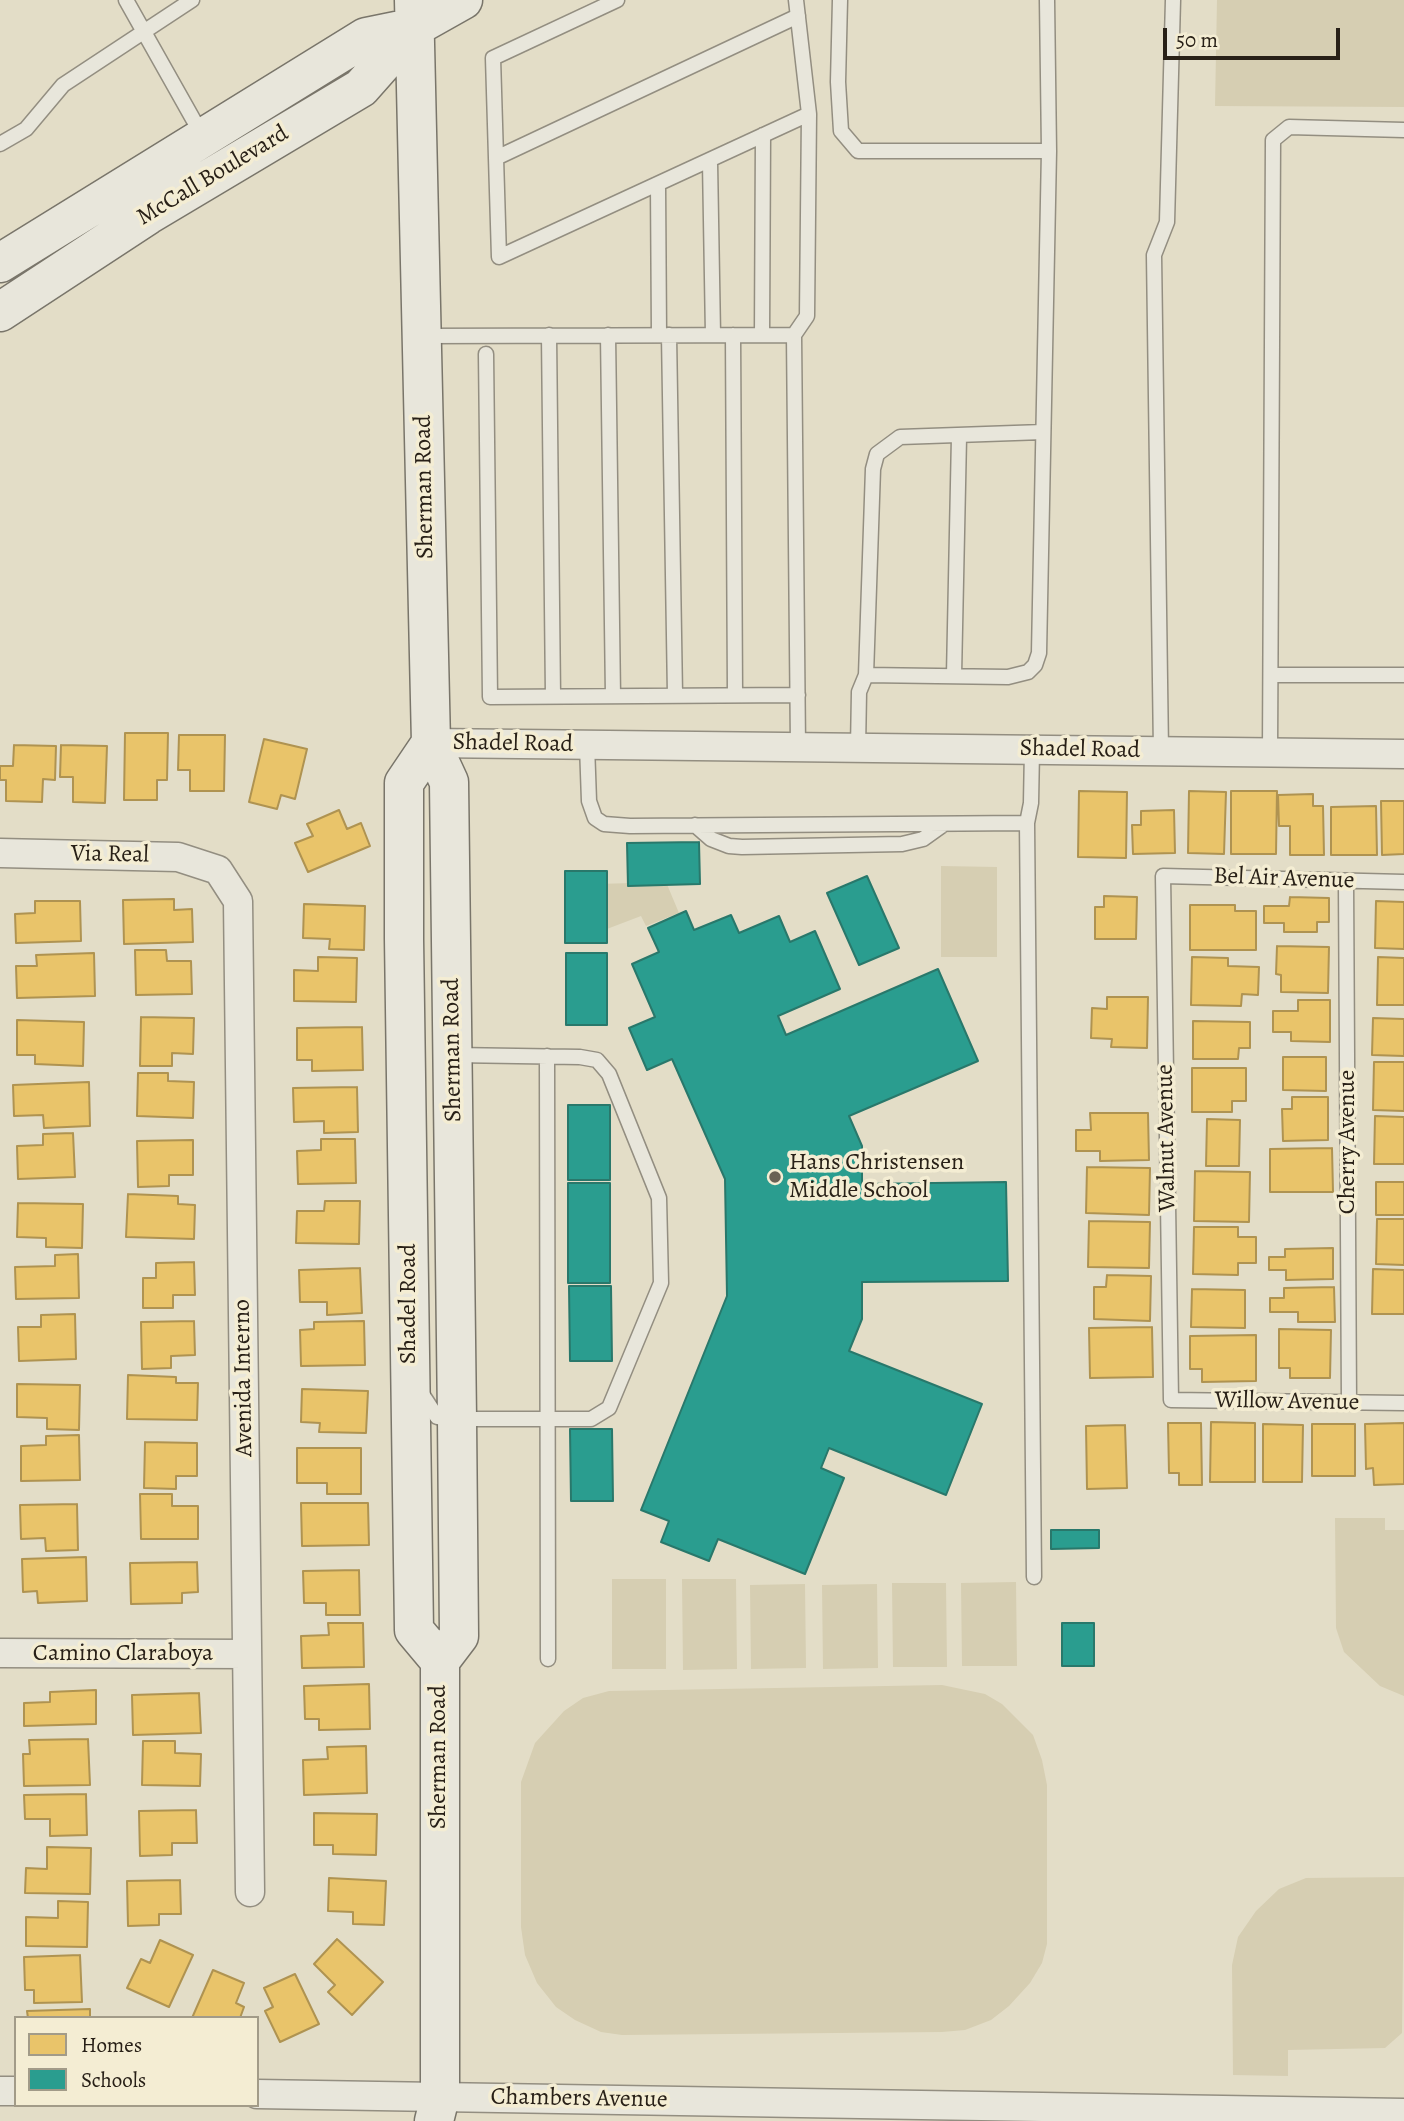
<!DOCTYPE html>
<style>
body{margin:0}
#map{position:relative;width:1404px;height:2121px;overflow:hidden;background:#e3ddc7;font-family:Alegreya,serif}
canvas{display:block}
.legend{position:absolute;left:14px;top:2016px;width:245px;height:91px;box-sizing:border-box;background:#f4edd3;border:2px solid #a29b88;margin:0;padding:9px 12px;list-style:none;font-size:21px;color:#282017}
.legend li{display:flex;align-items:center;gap:14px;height:35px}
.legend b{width:35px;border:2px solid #a29b88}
.scale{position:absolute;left:1163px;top:28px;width:177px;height:32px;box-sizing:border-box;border:4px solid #282017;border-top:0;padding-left:9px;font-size:21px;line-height:24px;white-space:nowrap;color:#282017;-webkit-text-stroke:5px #f4edd3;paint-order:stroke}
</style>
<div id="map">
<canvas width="1404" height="2121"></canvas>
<ul class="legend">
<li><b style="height:19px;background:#e9c46a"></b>Homes</li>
<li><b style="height:19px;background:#2a9d8f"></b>Schools</li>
</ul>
<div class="scale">50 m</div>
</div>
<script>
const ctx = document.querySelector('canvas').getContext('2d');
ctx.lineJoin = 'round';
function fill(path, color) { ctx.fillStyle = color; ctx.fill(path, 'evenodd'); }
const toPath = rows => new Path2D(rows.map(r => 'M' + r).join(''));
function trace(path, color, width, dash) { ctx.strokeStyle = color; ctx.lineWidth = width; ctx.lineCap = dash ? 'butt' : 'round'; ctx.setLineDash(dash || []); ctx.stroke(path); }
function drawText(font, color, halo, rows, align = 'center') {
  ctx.font = font + ' Alegreya,serif'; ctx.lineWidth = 7; ctx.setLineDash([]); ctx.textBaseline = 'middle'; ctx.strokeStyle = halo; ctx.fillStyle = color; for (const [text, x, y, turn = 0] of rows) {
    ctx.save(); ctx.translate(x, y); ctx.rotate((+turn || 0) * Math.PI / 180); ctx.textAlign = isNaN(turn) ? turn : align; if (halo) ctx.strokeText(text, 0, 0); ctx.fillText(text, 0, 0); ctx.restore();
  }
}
fill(toPath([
 [1217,0,1404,0,1404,107,1215,106],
 [941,866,997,867,997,957,941,957],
 [666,882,679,913,646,926,641,916,599,932,598,884],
 [1335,1518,1385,1518,1385,1530,1404,1530,1404,1696,1380,1686,1344,1652,1336,1628],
 [612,1579,666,1579,666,1669,612,1669],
 [682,1579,736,1579,737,1669,683,1670],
 [1016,1582,1017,1666,962,1666,961,1583],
 [892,1583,946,1583,947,1667,893,1667],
 [805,1584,806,1668,751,1669,750,1585],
 [877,1584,878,1668,823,1669,822,1585],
 [942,1685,985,1694,1002,1704,1033,1735,1042,1760,1047,1785,1047,1944,1042,1963,1030,1983,1009,2006,991,2020,965,2030,942,2032,622,2035,601,2032,575,2020,556,2007,537,1983,525,1955,521,1927,521,1782,535,1743,564,1711,583,1698,609,1691],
 [1404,1877,1402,2033,1385,2048,1288,2050,1288,2076,1233,2075,1232,1965,1238,1937,1256,1911,1279,1889,1306,1878]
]), '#d6ceb2');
const homes = toPath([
 [125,733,168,733,167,780,157,780,157,800,124,800,125,733],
 [179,735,225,735,224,791,190,791,190,770,178,770,179,735],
 [264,739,307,749,295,799,281,795,277,809,249,802,264,739],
 [14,745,56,746,55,780,43,779,42,802,6,801,6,780,0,780,0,766,13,766,14,745],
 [61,745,107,746,105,803,73,802,73,777,60,777,61,745],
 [1079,791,1127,792,1126,858,1078,857,1079,791],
 [1189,791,1226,792,1224,854,1188,853,1189,791],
 [1231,791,1277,791,1276,854,1231,854,1231,791],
 [1313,794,1313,806,1323,806,1324,855,1290,855,1290,826,1279,826,1278,795,1313,794],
 [1381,801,1404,801,1404,854,1382,855,1381,801],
 [1376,806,1377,855,1331,855,1331,807,1376,806],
 [339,810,347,829,361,823,370,846,308,872,295,843,313,836,307,824,339,810],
 [1174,810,1175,853,1133,854,1132,825,1141,825,1141,811,1174,810],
 [1104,896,1137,897,1136,939,1095,939,1095,907,1104,907,1104,896],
 [1290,897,1329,898,1329,922,1317,922,1317,932,1284,932,1284,923,1264,923,1264,906,1289,906,1290,897],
 [174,899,174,910,192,909,193,942,124,944,123,900,174,899],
 [35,901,80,901,81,941,16,943,15,914,35,913,35,901],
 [1376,901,1404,902,1404,949,1375,948,1376,901],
 [304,904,365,906,364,950,329,949,330,939,303,938,304,904],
 [1190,905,1235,905,1235,911,1256,911,1256,950,1190,950,1190,905],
 [1277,946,1329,947,1328,993,1281,992,1281,975,1276,974,1277,946],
 [135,950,166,950,167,961,191,961,192,994,136,995,135,950],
 [94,953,95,996,17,998,16,966,37,966,36,955,94,953],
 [318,957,357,958,356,1002,294,1001,294,970,318,971,318,957],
 [1192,957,1228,958,1228,966,1259,967,1258,995,1242,994,1241,1006,1191,1005,1192,957],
 [1378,957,1404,958,1404,1005,1377,1005,1378,957],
 [1107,997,1148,997,1147,1048,1111,1047,1112,1039,1091,1038,1092,1008,1107,1009,1107,997],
 [1298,1000,1330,1000,1330,1042,1291,1041,1291,1032,1273,1032,1273,1011,1298,1011,1298,1000],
 [141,1017,194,1018,193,1054,172,1053,172,1066,140,1066,141,1017],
 [1373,1018,1404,1019,1404,1056,1372,1055,1373,1018],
 [17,1020,84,1022,83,1066,35,1064,35,1055,17,1055,17,1020],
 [1193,1021,1250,1022,1250,1048,1239,1048,1238,1059,1193,1059,1193,1021],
 [362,1027,363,1070,312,1071,312,1060,297,1060,297,1028,362,1027],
 [1283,1057,1326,1057,1326,1091,1283,1090,1283,1057],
 [1374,1062,1404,1062,1404,1111,1373,1110,1374,1062],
 [1192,1068,1246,1068,1246,1101,1232,1101,1232,1112,1192,1112,1192,1068],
 [138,1073,168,1073,168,1081,194,1082,193,1118,137,1116,138,1073],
 [89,1082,90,1126,44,1128,43,1115,14,1116,13,1085,89,1082],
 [357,1087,358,1132,324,1133,324,1121,294,1122,293,1088,357,1087],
 [1292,1097,1328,1097,1328,1140,1283,1141,1282,1109,1292,1109,1292,1097],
 [1090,1113,1148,1113,1149,1160,1100,1161,1100,1151,1076,1151,1076,1130,1091,1130,1090,1113],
 [1375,1116,1404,1117,1404,1164,1374,1164,1375,1116],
 [1207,1119,1240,1120,1239,1166,1206,1166,1207,1119],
 [73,1133,75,1177,18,1179,17,1146,43,1145,43,1134,73,1133],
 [321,1139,355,1139,356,1183,298,1184,297,1151,321,1150,321,1139],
 [193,1140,193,1175,169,1175,169,1186,138,1187,137,1141,193,1140],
 [1332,1148,1333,1192,1270,1192,1270,1149,1332,1148],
 [1087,1167,1150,1168,1149,1215,1086,1213,1087,1167],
 [1195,1171,1250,1172,1249,1222,1194,1221,1195,1171],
 [1376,1182,1404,1182,1404,1215,1376,1215,1376,1182],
 [128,1194,178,1196,178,1204,195,1205,194,1239,126,1237,128,1194],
 [325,1201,360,1201,359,1244,296,1243,297,1211,324,1211,325,1201],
 [18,1203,83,1204,82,1248,46,1247,46,1238,17,1237,18,1203],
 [1377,1219,1404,1219,1404,1265,1376,1264,1377,1219],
 [1089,1221,1150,1222,1149,1268,1088,1267,1089,1221],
 [1194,1227,1238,1227,1238,1237,1256,1237,1256,1263,1238,1263,1238,1275,1193,1274,1194,1227],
 [1333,1248,1333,1279,1286,1280,1286,1270,1269,1270,1269,1257,1285,1257,1285,1249,1333,1248],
 [78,1254,79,1298,16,1299,15,1267,55,1266,55,1255,78,1254],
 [194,1262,195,1295,173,1295,173,1308,143,1308,143,1278,156,1278,156,1263,194,1262],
 [360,1268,362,1313,327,1315,327,1302,300,1302,299,1270,360,1268],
 [1373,1269,1404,1270,1404,1314,1372,1314,1373,1269],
 [1107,1275,1151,1276,1150,1321,1094,1319,1094,1287,1106,1287,1107,1275],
 [1334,1287,1335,1322,1298,1322,1298,1312,1270,1312,1270,1298,1284,1298,1284,1288,1334,1287],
 [1192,1289,1245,1290,1245,1328,1191,1327,1192,1289],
 [75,1314,76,1359,19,1361,18,1327,41,1327,41,1315,75,1314],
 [194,1321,195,1355,171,1356,171,1368,142,1369,141,1322,194,1321],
 [364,1321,365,1365,301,1366,300,1330,314,1329,314,1322,364,1321],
 [1152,1327,1153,1377,1090,1378,1089,1328,1152,1327],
 [1279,1329,1331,1330,1330,1378,1290,1378,1290,1368,1279,1368,1279,1329],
 [1256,1335,1256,1381,1202,1382,1202,1369,1190,1369,1190,1336,1256,1335],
 [128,1375,176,1377,176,1383,198,1383,197,1420,127,1419,128,1375],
 [17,1384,80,1385,79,1430,47,1429,47,1418,17,1417,17,1384],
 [302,1389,368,1391,366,1433,319,1432,320,1423,301,1422,302,1389],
 [1211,1422,1255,1423,1255,1482,1210,1482,1211,1422],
 [1168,1423,1201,1423,1202,1485,1179,1485,1179,1473,1169,1473,1168,1423],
 [1404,1423,1404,1484,1374,1485,1373,1468,1366,1469,1365,1424,1404,1423],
 [1263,1424,1303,1425,1302,1482,1263,1482,1263,1424],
 [1312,1424,1355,1424,1355,1476,1312,1476,1312,1424],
 [1125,1425,1127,1488,1087,1489,1086,1426,1125,1425],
 [79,1435,80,1480,21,1481,21,1446,46,1445,46,1436,79,1435],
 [145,1442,197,1443,197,1476,176,1476,176,1489,144,1488,145,1442],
 [297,1448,361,1448,361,1494,327,1494,327,1483,297,1483,297,1448],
 [140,1494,172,1494,172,1506,198,1506,198,1539,141,1539,140,1494],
 [301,1503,368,1503,369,1545,302,1546,301,1503],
 [77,1504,78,1550,46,1551,45,1538,21,1539,20,1505,77,1504],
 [86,1557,87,1601,38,1603,37,1591,23,1592,22,1559,86,1557],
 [197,1562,198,1592,182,1593,182,1603,131,1604,130,1563,197,1562],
 [359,1570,360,1615,326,1615,326,1603,304,1603,303,1571,359,1570],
 [328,1623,363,1623,364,1667,302,1668,301,1636,329,1635,328,1623],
 [369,1684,370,1729,319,1730,319,1719,305,1719,304,1686,369,1684],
 [96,1690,96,1724,24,1726,24,1703,50,1702,50,1692,96,1690],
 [199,1693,201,1733,133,1735,132,1695,199,1693],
 [88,1739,90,1785,24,1786,23,1754,30,1754,29,1740,88,1739],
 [143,1741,175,1741,175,1753,201,1754,200,1786,142,1785,143,1741],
 [366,1746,367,1793,304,1795,303,1760,328,1759,327,1747,366,1746],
 [86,1794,87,1835,50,1836,50,1819,25,1819,24,1795,86,1794],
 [196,1810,197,1843,172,1843,172,1855,140,1856,139,1811,196,1810],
 [314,1813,377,1814,376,1855,333,1854,333,1845,314,1845,314,1813],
 [47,1847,91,1848,90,1894,25,1893,26,1868,47,1869,47,1847],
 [329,1878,386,1881,384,1925,353,1924,353,1912,328,1911,329,1878],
 [180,1880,181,1914,159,1914,159,1925,128,1926,127,1881,180,1880],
 [58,1901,88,1902,87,1947,26,1946,26,1917,58,1918,58,1901],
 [337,1939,383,1982,352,2015,328,1992,335,1985,314,1964,337,1939],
 [160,1940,193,1955,169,2007,127,1988,141,1959,150,1963,160,1940],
 [80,1955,82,2002,34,2003,34,1990,25,1990,24,1957,80,1955],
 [213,1970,244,1983,236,2003,244,2007,240,2018,192,2018,213,1970],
 [295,1974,319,2024,280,2042,265,2011,273,2007,264,1988,295,1974],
 [90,2009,90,2018,28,2018,27,2011,90,2009]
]);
fill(homes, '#e9c46a');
trace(homes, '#af9351', 2);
const schools = toPath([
 [699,842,700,884,628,886,627,843,699,842],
 [565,871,607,871,607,943,565,943,565,871],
 [867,876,899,948,859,965,827,893,867,876],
 [686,911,694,930,731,915,739,933,779,916,790,942,815,931,840,989,778,1016,786,1035,938,969,978,1061,849,1116,862,1146,862,1184,1006,1182,1008,1281,862,1282,862,1319,849,1351,982,1404,946,1495,829,1448,821,1468,844,1478,805,1574,718,1539,709,1561,661,1542,669,1521,641,1510,727,1296,725,1179,672,1059,647,1070,629,1028,655,1017,632,964,659,952,648,928,686,911],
 [566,953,607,953,607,1025,566,1025,566,953],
 [568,1105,610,1105,610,1180,568,1180,568,1105],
 [568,1183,610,1183,610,1283,568,1283,568,1183],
 [569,1286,611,1286,612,1361,570,1361,569,1286],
 [570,1429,612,1429,613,1501,571,1501,570,1429],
 [1051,1530,1099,1530,1099,1548,1051,1549,1051,1530],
 [1062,1623,1094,1623,1094,1666,1062,1666,1062,1623]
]);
fill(schools, '#2a9d8f');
trace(schools, '#29786b', 2);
const lane = toPath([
 [126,0,202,135],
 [617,0,493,58,499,257,809,114],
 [840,0,838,82,841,131,858,151,1049,151,1047,0],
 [0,144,26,129,63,85,192,0],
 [496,158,798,16],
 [710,162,713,335],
 [658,185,659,335],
 [549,335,553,696],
 [608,335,613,696],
 [669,335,675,695],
 [733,335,735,695],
 [762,335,763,135],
 [794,335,807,316,809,114,796,0],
 [423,336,794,335,798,747],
 [486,354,490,697,798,695],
 [866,675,873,469,877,454,900,437,1043,432],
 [954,675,959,437],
 [1271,675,1404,675],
 [587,745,589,801,595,818,604,824,630,826,1027,823,1031,803,1032,750],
 [858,748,859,692,866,675,1008,677,1028,672,1035,665,1039,653,1049,151],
 [1161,751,1154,255,1167,222,1173,0],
 [1270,752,1273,140,1289,127,1404,130],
 [1027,823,1034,1577],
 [695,825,711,839,729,846,742,847,902,844,923,839,944,824],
 [1346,882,1349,1403],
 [1404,882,1163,876,1171,1400,1404,1403],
 [547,1056,548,1659],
 [420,1391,437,1417,447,1419,591,1419,609,1408,661,1283,659,1198,609,1074,597,1060,580,1057,454,1055]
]);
const street = toPath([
 [431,743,1404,754],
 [0,853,178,857,218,870,238,901,250,1892],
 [0,1653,247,1654],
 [0,2091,16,2091],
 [257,2094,1404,2113]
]);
const secondary = toPath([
 [414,0,431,743,449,782,457,1419,459,1636,440,1661,440,2097,434,2121],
 [0,263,366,37,415,27],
 [0,312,148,215,361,88,415,27,463,0],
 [431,743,404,783,404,939,414,1630,440,1661]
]);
trace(lane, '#938e81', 17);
trace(street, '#938e81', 31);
trace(secondary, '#79756a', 41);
trace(lane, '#e8e6db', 14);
trace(street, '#e8e6db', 28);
trace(secondary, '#e8e6db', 38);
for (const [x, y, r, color] of [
 [775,1177,7,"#696255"]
]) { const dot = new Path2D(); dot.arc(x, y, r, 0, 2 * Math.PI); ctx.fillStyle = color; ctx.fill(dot); trace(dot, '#f4edd3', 2.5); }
drawText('24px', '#282017', '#f4edd3', [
 ["McCall Boulevard",213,176,-31],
 ["Sherman Road",425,487,-91],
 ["Shadel Road",513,744,1],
 ["Shadel Road",1080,750,1],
 ["Via Real",110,855,1],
 ["Bel Air Avenue",1284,879,2],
 ["Sherman Road",453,1050,-91],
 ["Walnut Avenue",1167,1138,-91],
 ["Cherry Avenue",1348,1142,-90],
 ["Shadel Road",409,1304,-90],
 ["Avenida Interno",244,1378,-91],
 ["Willow Avenue",1287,1402,1],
 ["Camino Claraboya",123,1654],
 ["Sherman Road",439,1757,-90],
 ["Chambers Avenue",579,2099,1]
]);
drawText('24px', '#282017', '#f4edd3', [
 ["Hans Christensen",789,1163],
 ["Middle School",789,1191]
], 'left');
</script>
